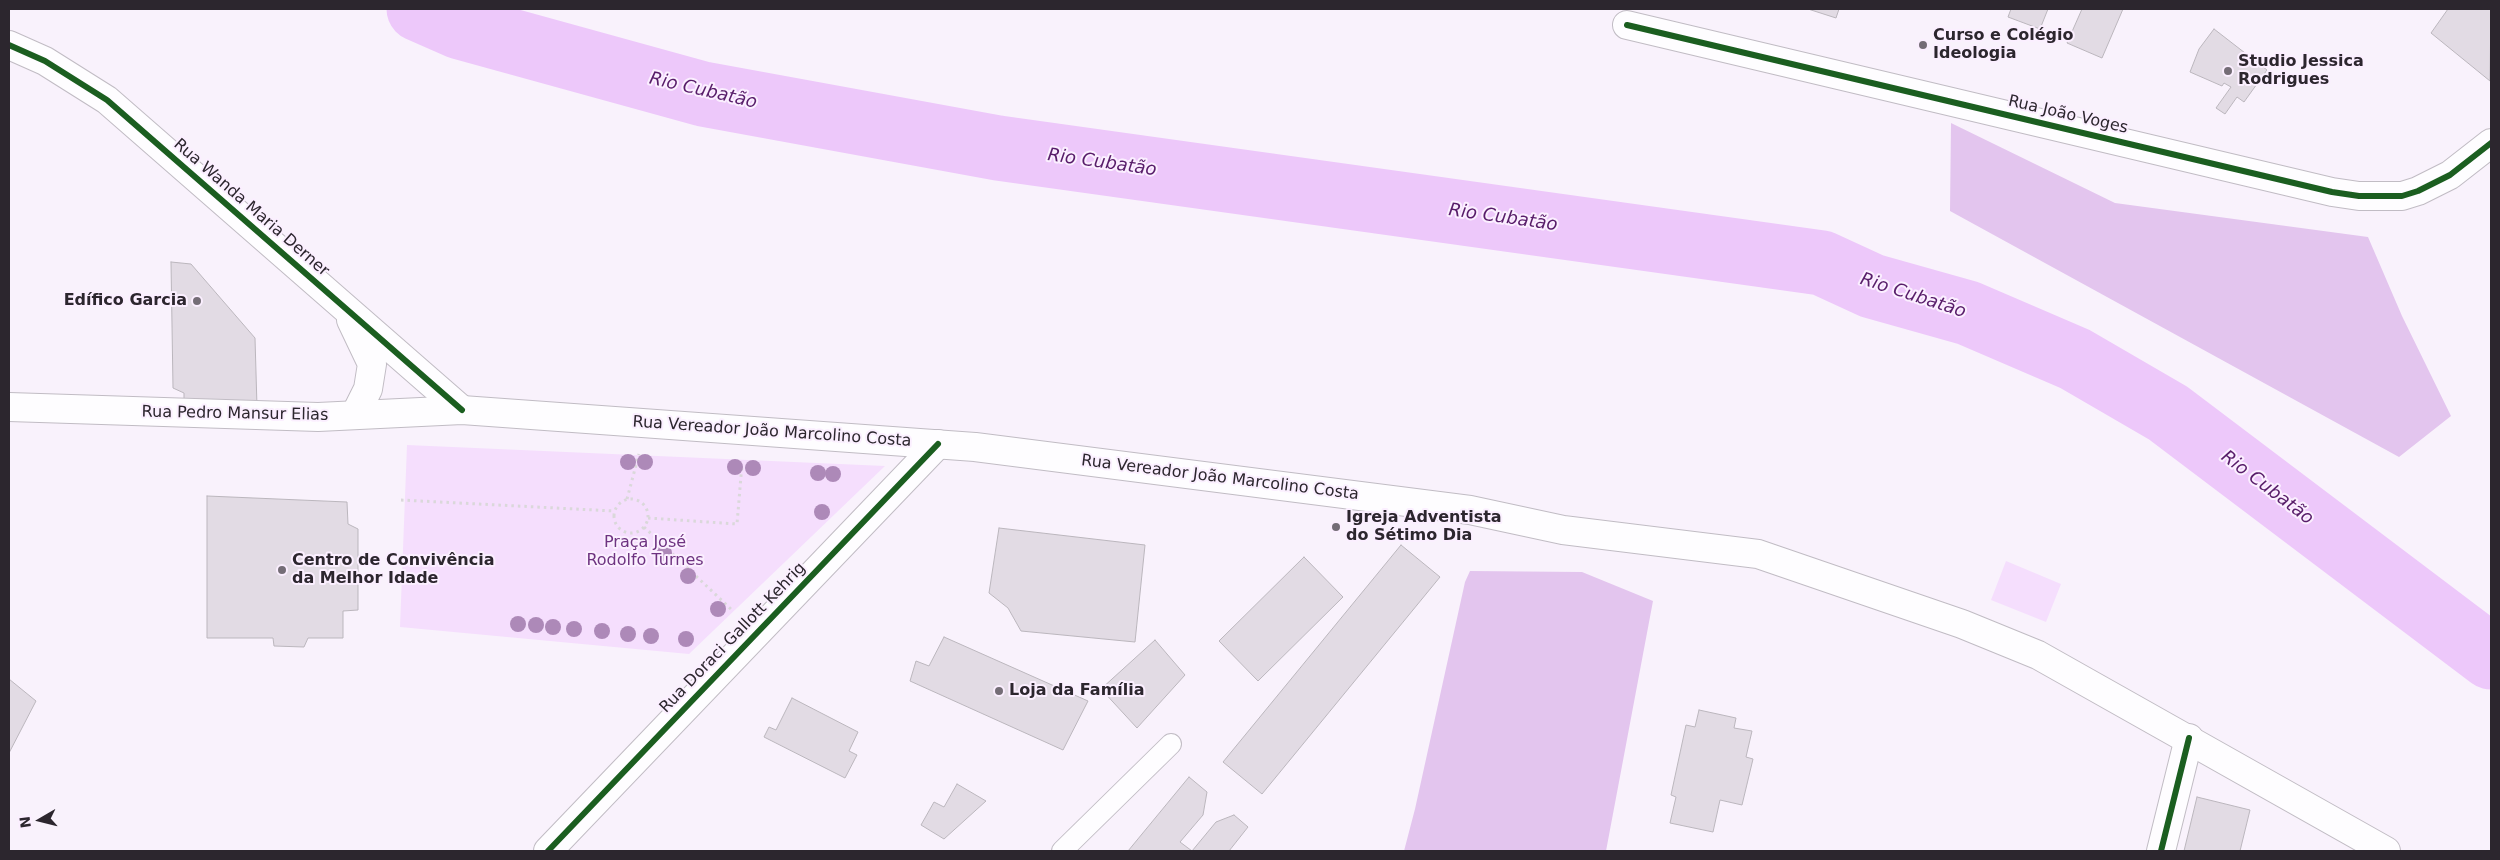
<!DOCTYPE html>
<meta charset="utf-8">
<style>
body{margin:0}
#map{position:relative;width:2500px;height:860px;overflow:hidden;background:#f9f2fc;font-family:"DejaVu Sans",sans-serif}
canvas{display:block}
.frame{position:absolute;inset:0;border:10px solid #2c262e;pointer-events:none}
.north{position:absolute;left:15px;top:795px;width:50px;height:50px;-webkit-text-stroke:4px #fbefff;paint-order:stroke;rotate:262deg;font-size:14px;font-weight:700;line-height:20px;text-align:center;color:#2c262e}
.north::after{content:'';display:block;margin:auto;width:18px;height:22px;background:#2c262e;clip-path:polygon(50% 0,100% 100%,50% 72%,0 100%)}
</style>
<div id="map">
<canvas width="2500" height="860"></canvas>
<div class="frame"></div>
<div class="north">N</div>
</div>
<script>
const ctx = document.querySelector('canvas').getContext('2d');
ctx.lineJoin = 'round';
function fill(path, color) { ctx.fillStyle = color; ctx.fill(path, 'evenodd'); }
const toPath = rows => new Path2D(rows.map(r => 'M' + r).join(''));
function trace(path, color, width, dash) { ctx.strokeStyle = color; ctx.lineWidth = width; ctx.lineCap = dash ? 'butt' : 'round'; ctx.setLineDash(dash || []); ctx.stroke(path); }
function drawText(font, color, halo, rows, align = 'center') {
  ctx.font = font + ' "DejaVu Sans",sans-serif'; ctx.lineWidth = 4; ctx.setLineDash([]); ctx.textBaseline = 'middle'; ctx.strokeStyle = halo; ctx.fillStyle = color; for (const [text, x, y, turn = 0] of rows) {
    ctx.save(); ctx.translate(x, y); ctx.rotate((+turn || 0) * Math.PI / 180); ctx.textAlign = isNaN(turn) ? turn : align; if (halo) ctx.strokeText(text, 0, 0); ctx.fillText(text, 0, 0); ctx.restore();
  }
}
fill(toPath([
 [407,445,885,466,689,654,400,627],
 [2006,561,2061,584,2046,622,1991,600]
]), '#f5defd');
fill(toPath([
 [1951,123,2115,203,2368,237,2402,316,2451,416,2399,457,1950,211],
 [1470,571,1582,572,1653,601,1606,851,1404,851,1415,809,1465,582]
]), '#e3c5ee');
trace(toPath([
 [419,9,460,27,703,94,998,148,1822,263,1872,286,1968,313,2075,359,2168,413,2491,657]
]), '#edc8fa', 65);
const building = toPath([
 [1808,9,1839,9,1836,18,1808,9],
 [2011,9,2048,9,2040,29,2008,17,2011,9],
 [2082,9,2123,9,2102,58,2067,43,2082,9],
 [2448,9,2491,9,2490,81,2431,33,2448,9],
 [2214,29,2267,70,2244,102,2237,97,2225,114,2216,108,2231,87,2224,83,2222,86,2190,72,2199,49,2214,29],
 [171,262,191,264,255,338,257,407,184,405,184,393,173,388,171,262],
 [207,496,347,502,348,524,358,529,358,610,343,611,343,638,308,638,304,647,274,646,273,638,207,638,207,496],
 [999,528,1145,545,1135,642,1021,631,1008,608,989,593,999,528],
 [1401,545,1440,577,1262,794,1223,762,1401,545],
 [1304,557,1343,597,1258,681,1219,641,1304,557],
 [944,637,1088,701,1063,750,910,681,916,661,929,666,944,637],
 [1155,640,1185,675,1137,728,1101,689,1155,640],
 [9,679,36,701,9,753,9,679],
 [792,698,858,732,849,751,857,755,845,778,764,737,769,727,776,730,792,698],
 [1699,710,1736,718,1734,728,1752,731,1746,757,1753,759,1742,805,1720,800,1713,832,1670,823,1676,797,1671,795,1686,725,1695,727,1699,710],
 [1189,777,1207,792,1203,815,1180,842,1192,851,1128,851,1189,777],
 [957,784,986,801,944,839,921,825,934,802,944,807,957,784],
 [2197,797,2250,810,2240,851,2184,851,2197,797],
 [1234,815,1248,827,1229,851,1192,851,1216,822,1234,815]
]);
fill(building, '#e2dbe4');
trace(building, '#bbb6bd', 1);
const service = toPath([
 [1062,851,1171,744]
]);
const minor = toPath([
 [1627,25,2332,192,2359,196,2402,196,2418,191,2450,175,2491,143],
 [9,45,45,61,107,100,462,410],
 [351,320,372,364,368,389,355,415],
 [548,851,938,444],
 [2161,851,2189,738]
]);
const secondary = toPath([
 [9,407,318,417,462,410,975,447,1470,510,1563,530,1758,554,1962,624,2038,655,2386,851]
]);
trace(service, '#c1bcc4', 22);
trace(minor, '#c1bcc4', 30);
trace(secondary, '#c1bcc4', 30);
trace(toPath([
 '614 516a17 17 0 1 1 34 0a17 17 0 1 1-34 0Z',
 [627,499,639,454],
 [401,500,614,511],
 [648,518,737,524,742,464],
 [644,527,733,611]
]), '#dad8da', 3, [2.5, 4]);
trace(service, '#fefdff', 20);
trace(minor, '#fefdff', 28);
trace(secondary, '#fefdff', 28);
trace(toPath([
 [1627,25,2332,192,2359,196,2402,196,2418,191,2450,175,2491,143],
 [9,45,45,61,107,100,462,410],
 [548,851,938,444],
 [2161,851,2189,738]
]), '#1b5e20', 6);
ctx.fillStyle = '#ad89b8';
for (const [x, y] of [
 [628,462],
 [645,462],
 [735,467],
 [753,468],
 [818,473],
 [833,474],
 [822,512],
 [664,553],
 [688,576],
 [718,609],
 [518,624],
 [536,625],
 [553,627],
 [574,629],
 [602,631],
 [628,634],
 [651,636],
 [686,639]
]) { ctx.beginPath(); ctx.arc(x, y, 8, 0, 2 * Math.PI); ctx.fill(); }
for (const [x, y, r, color] of [
 [1923,45,5,"#746d76"],
 [2228,71,5,"#746d76"],
 [197,301,5,"#746d76"],
 [1336,527,5,"#746d76"],
 [282,570,5,"#746d76"],
 [999,691,5,"#746d76"]
]) { const dot = new Path2D(); dot.arc(x, y, r, 0, 2 * Math.PI); ctx.fillStyle = color; ctx.fill(dot); trace(dot, '#fbefff', 2); }
drawText('bold 16px', '#2c262e', '#fbefff', [
 ["Curso e Colégio",1933,36],
 ["Ideologia",1933,54],
 ["Studio Jessica",2238,62],
 ["Rodrigues",2238,80],
 ["Edífico Garcia",187,301,"right"],
 ["Igreja Adventista",1346,518],
 ["do Sétimo Dia",1346,536],
 ["Centro de Convivência",292,561],
 ["da Melhor Idade",292,579],
 ["Loja da Família",1009,691]
], 'left');
drawText('16px', '#2c262e', '#fbefff', [
 ["Rua João Voges",2068,115,13],
 ["Rua Wanda Maria Derner",251,208,41],
 ["Rua Pedro Mansur Elias",235,414,1],
 ["Rua Vereador João Marcolino Costa",772,432,4],
 ["Rua Vereador João Marcolino Costa",1220,478,7],
 ["Rua Doraci Gallott Kehrig",733,638,-46]
]);
drawText('16px', '#6e3381', '#fbefff', [
 ["Praça José",645,543],
 ["Rodolfo Turnes",645,561]
]);
drawText('italic 18px', '#581d6a', '#fbefff', [
 ["Rio Cubatão",703,91,13],
 ["Rio Cubatão",1102,163,8],
 ["Rio Cubatão",1503,218,8],
 ["Rio Cubatão",1913,296,18],
 ["Rio Cubatão",2267,488,37]
]);
</script>
